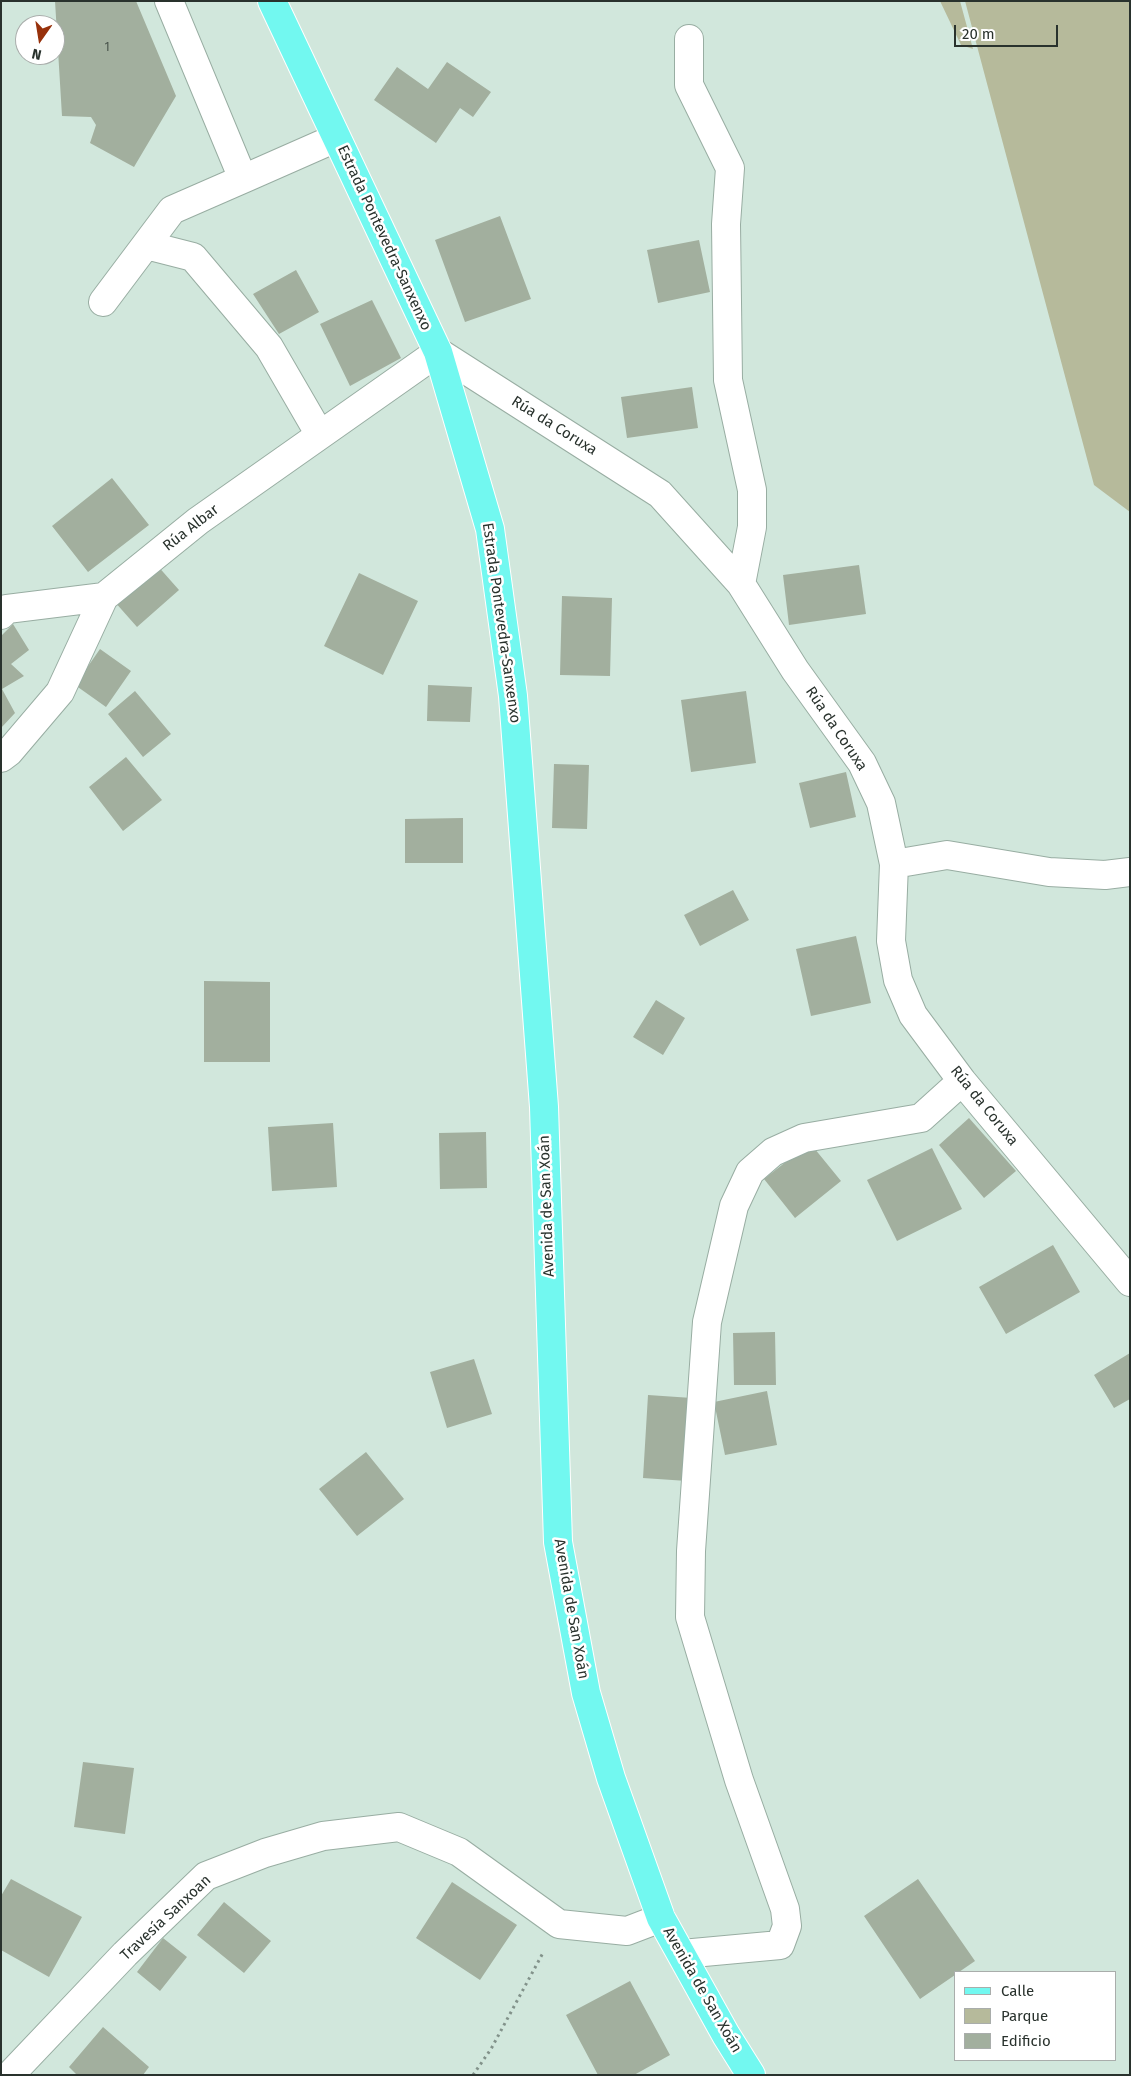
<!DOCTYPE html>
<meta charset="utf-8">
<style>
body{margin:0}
#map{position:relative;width:1131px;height:2076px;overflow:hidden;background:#d1e7dc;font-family:"Fira Sans",sans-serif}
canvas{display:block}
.frame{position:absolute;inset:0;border:2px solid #29322d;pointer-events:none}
.legend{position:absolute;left:954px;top:1971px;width:162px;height:90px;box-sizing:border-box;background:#fff;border:1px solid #a9adab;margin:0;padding:6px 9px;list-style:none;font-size:15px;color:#29322d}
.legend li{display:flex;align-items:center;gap:10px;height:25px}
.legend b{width:25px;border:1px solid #a9adab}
.north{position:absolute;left:15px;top:15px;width:50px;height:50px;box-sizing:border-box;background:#fff;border:1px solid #a9adab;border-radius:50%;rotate:193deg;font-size:14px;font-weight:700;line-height:20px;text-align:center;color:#29322d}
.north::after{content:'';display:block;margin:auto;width:18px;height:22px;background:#97310b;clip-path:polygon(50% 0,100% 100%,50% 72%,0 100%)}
.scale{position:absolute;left:954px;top:25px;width:104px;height:22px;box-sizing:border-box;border:2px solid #29322d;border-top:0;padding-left:6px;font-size:15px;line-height:18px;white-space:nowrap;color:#29322d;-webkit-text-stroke:4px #fff;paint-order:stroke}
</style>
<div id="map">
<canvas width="1131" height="2076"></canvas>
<div class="frame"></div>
<ul class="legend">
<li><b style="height:6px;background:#72f8f0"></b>Calle</li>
<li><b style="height:14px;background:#b6ba9b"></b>Parque</li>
<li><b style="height:14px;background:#a2af9e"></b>Edificio</li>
</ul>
<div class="north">N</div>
<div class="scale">20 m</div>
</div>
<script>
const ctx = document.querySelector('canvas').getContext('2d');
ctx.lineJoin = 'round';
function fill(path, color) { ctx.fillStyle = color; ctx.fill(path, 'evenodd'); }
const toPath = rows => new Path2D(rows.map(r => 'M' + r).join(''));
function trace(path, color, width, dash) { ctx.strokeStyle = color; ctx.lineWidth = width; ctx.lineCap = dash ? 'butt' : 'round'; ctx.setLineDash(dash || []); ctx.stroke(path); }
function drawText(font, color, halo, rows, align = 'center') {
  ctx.font = font + ' "Fira Sans",sans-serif'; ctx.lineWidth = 5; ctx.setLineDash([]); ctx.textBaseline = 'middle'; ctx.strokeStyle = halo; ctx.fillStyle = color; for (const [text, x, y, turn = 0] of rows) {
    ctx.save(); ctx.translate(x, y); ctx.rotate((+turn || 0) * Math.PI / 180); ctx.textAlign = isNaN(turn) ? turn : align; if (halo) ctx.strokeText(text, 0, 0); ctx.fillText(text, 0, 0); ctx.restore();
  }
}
fill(toPath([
 [940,1,960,1,973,49,961,45],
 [965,1,1130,1,1130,512,1094,485]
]), '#b6ba9b');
fill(toPath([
 [55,1,136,1,176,96,134,167,90,143,96,125,91,117,62,116],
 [447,62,491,92,473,117,460,108,436,143,374,100,397,67,428,89],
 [500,216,531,299,465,322,435,240],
 [699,240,710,292,658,303,647,250],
 [296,270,319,312,279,334,253,294],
 [372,300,401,358,350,386,320,324],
 [692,387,698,428,627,438,621,397],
 [112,478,149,525,88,572,52,526],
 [156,564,179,590,137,627,114,601],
 [859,565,866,614,789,625,783,575],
 [359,573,418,601,383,675,324,646],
 [562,596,612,598,610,676,560,675],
 [13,624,29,650,11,664,24,676,2,689,15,713,1,728,1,636],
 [100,649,131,671,106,707,75,685],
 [428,685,472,687,470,722,427,721],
 [135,691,171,734,143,757,108,714],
 [746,691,756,763,691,772,681,700],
 [126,757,162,800,123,831,89,787],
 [554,764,589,765,587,829,552,828],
 [846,772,856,817,810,828,799,783],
 [463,818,463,863,405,863,405,819],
 [733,890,749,920,700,946,684,915],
 [856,936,871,1003,811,1016,796,949],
 [204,981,270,982,270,1062,204,1062],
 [656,1000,685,1018,663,1055,633,1037],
 [969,1118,1016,1171,984,1198,939,1145],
 [333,1123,337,1187,272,1191,268,1127],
 [486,1132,487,1188,440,1189,439,1133],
 [810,1143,841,1181,795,1218,764,1179],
 [932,1148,962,1209,897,1241,867,1180],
 [1053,1245,1080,1292,1006,1334,979,1287],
 [775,1332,776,1385,734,1385,733,1333],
 [1130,1353,1130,1399,1114,1408,1094,1375],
 [474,1359,492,1414,447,1428,430,1372],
 [767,1391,777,1445,725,1455,714,1402],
 [648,1395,692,1398,687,1481,643,1478],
 [366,1452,404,1499,357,1536,319,1489],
 [83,1762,134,1768,125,1834,74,1827],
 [11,1879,82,1917,49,1977,1,1950,1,1896],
 [918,1879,975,1961,959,1972,955,1972,955,1975,920,1999,864,1916],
 [452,1882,517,1925,480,1980,416,1938],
 [224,1902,271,1941,244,1973,197,1935],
 [163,1938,187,1957,160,1991,137,1972],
 [630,1981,670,2055,634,2075,598,2075,566,2015],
 [103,2027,149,2067,143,2075,77,2075,69,2067]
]), '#a2af9e');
const minor = toPath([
 [689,39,689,85,730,168,726,224,728,380,752,490,752,527,741,584],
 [243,179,336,138],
 [146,245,193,257,269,347,320,435],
 [103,302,172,210,243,179,169,1],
 [1,615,7,609,104,597],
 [1,758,9,752,60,692,104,597,198,521,438,352,660,494,741,584,795,670,862,763,881,803,894,864,891,941,898,980,913,1015,962,1081,1130,1282],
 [894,864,947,855,1049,872,1105,875,1130,872],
 [682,1954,780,1945,787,1926,785,1909,739,1780,690,1617,691,1551,707,1322,734,1206,750,1172,773,1152,804,1138,921,1118,962,1081],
 [10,2075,125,1954,206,1876,265,1853,323,1836,399,1827,459,1852,559,1924,627,1931,661,1918]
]);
const major = toPath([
 [272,1,438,352,490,529,513,696,544,1107,558,1542,586,1693,611,1778,661,1918,726,2035,751,2075]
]);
trace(minor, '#98ada2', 30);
trace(major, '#fff', 30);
trace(toPath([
 [473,2075,491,2049,544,1951]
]), '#82928a', 3, [2.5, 4]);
trace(minor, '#fff', 28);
trace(major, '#72f8f0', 28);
drawText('12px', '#475149', null, [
 ["1",107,48]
]);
drawText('15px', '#29322d', '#fff', [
 ["Estrada Pontevedra-Sanxenxo",384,238,65],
 ["Rúa da Coruxa",554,426,32],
 ["Rúa Albar",191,528,-38],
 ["Estrada Pontevedra-Sanxenxo",501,623,82],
 ["Rúa da Coruxa",836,729,56],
 ["Rúa da Coruxa",984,1106,51],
 ["Avenida de San Xoán",547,1206,-92],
 ["Avenida de San Xoán",571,1609,80],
 ["Travesía Sanxoan",166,1918,-43],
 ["Avenida de San Xoán",702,1990,60]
]);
</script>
